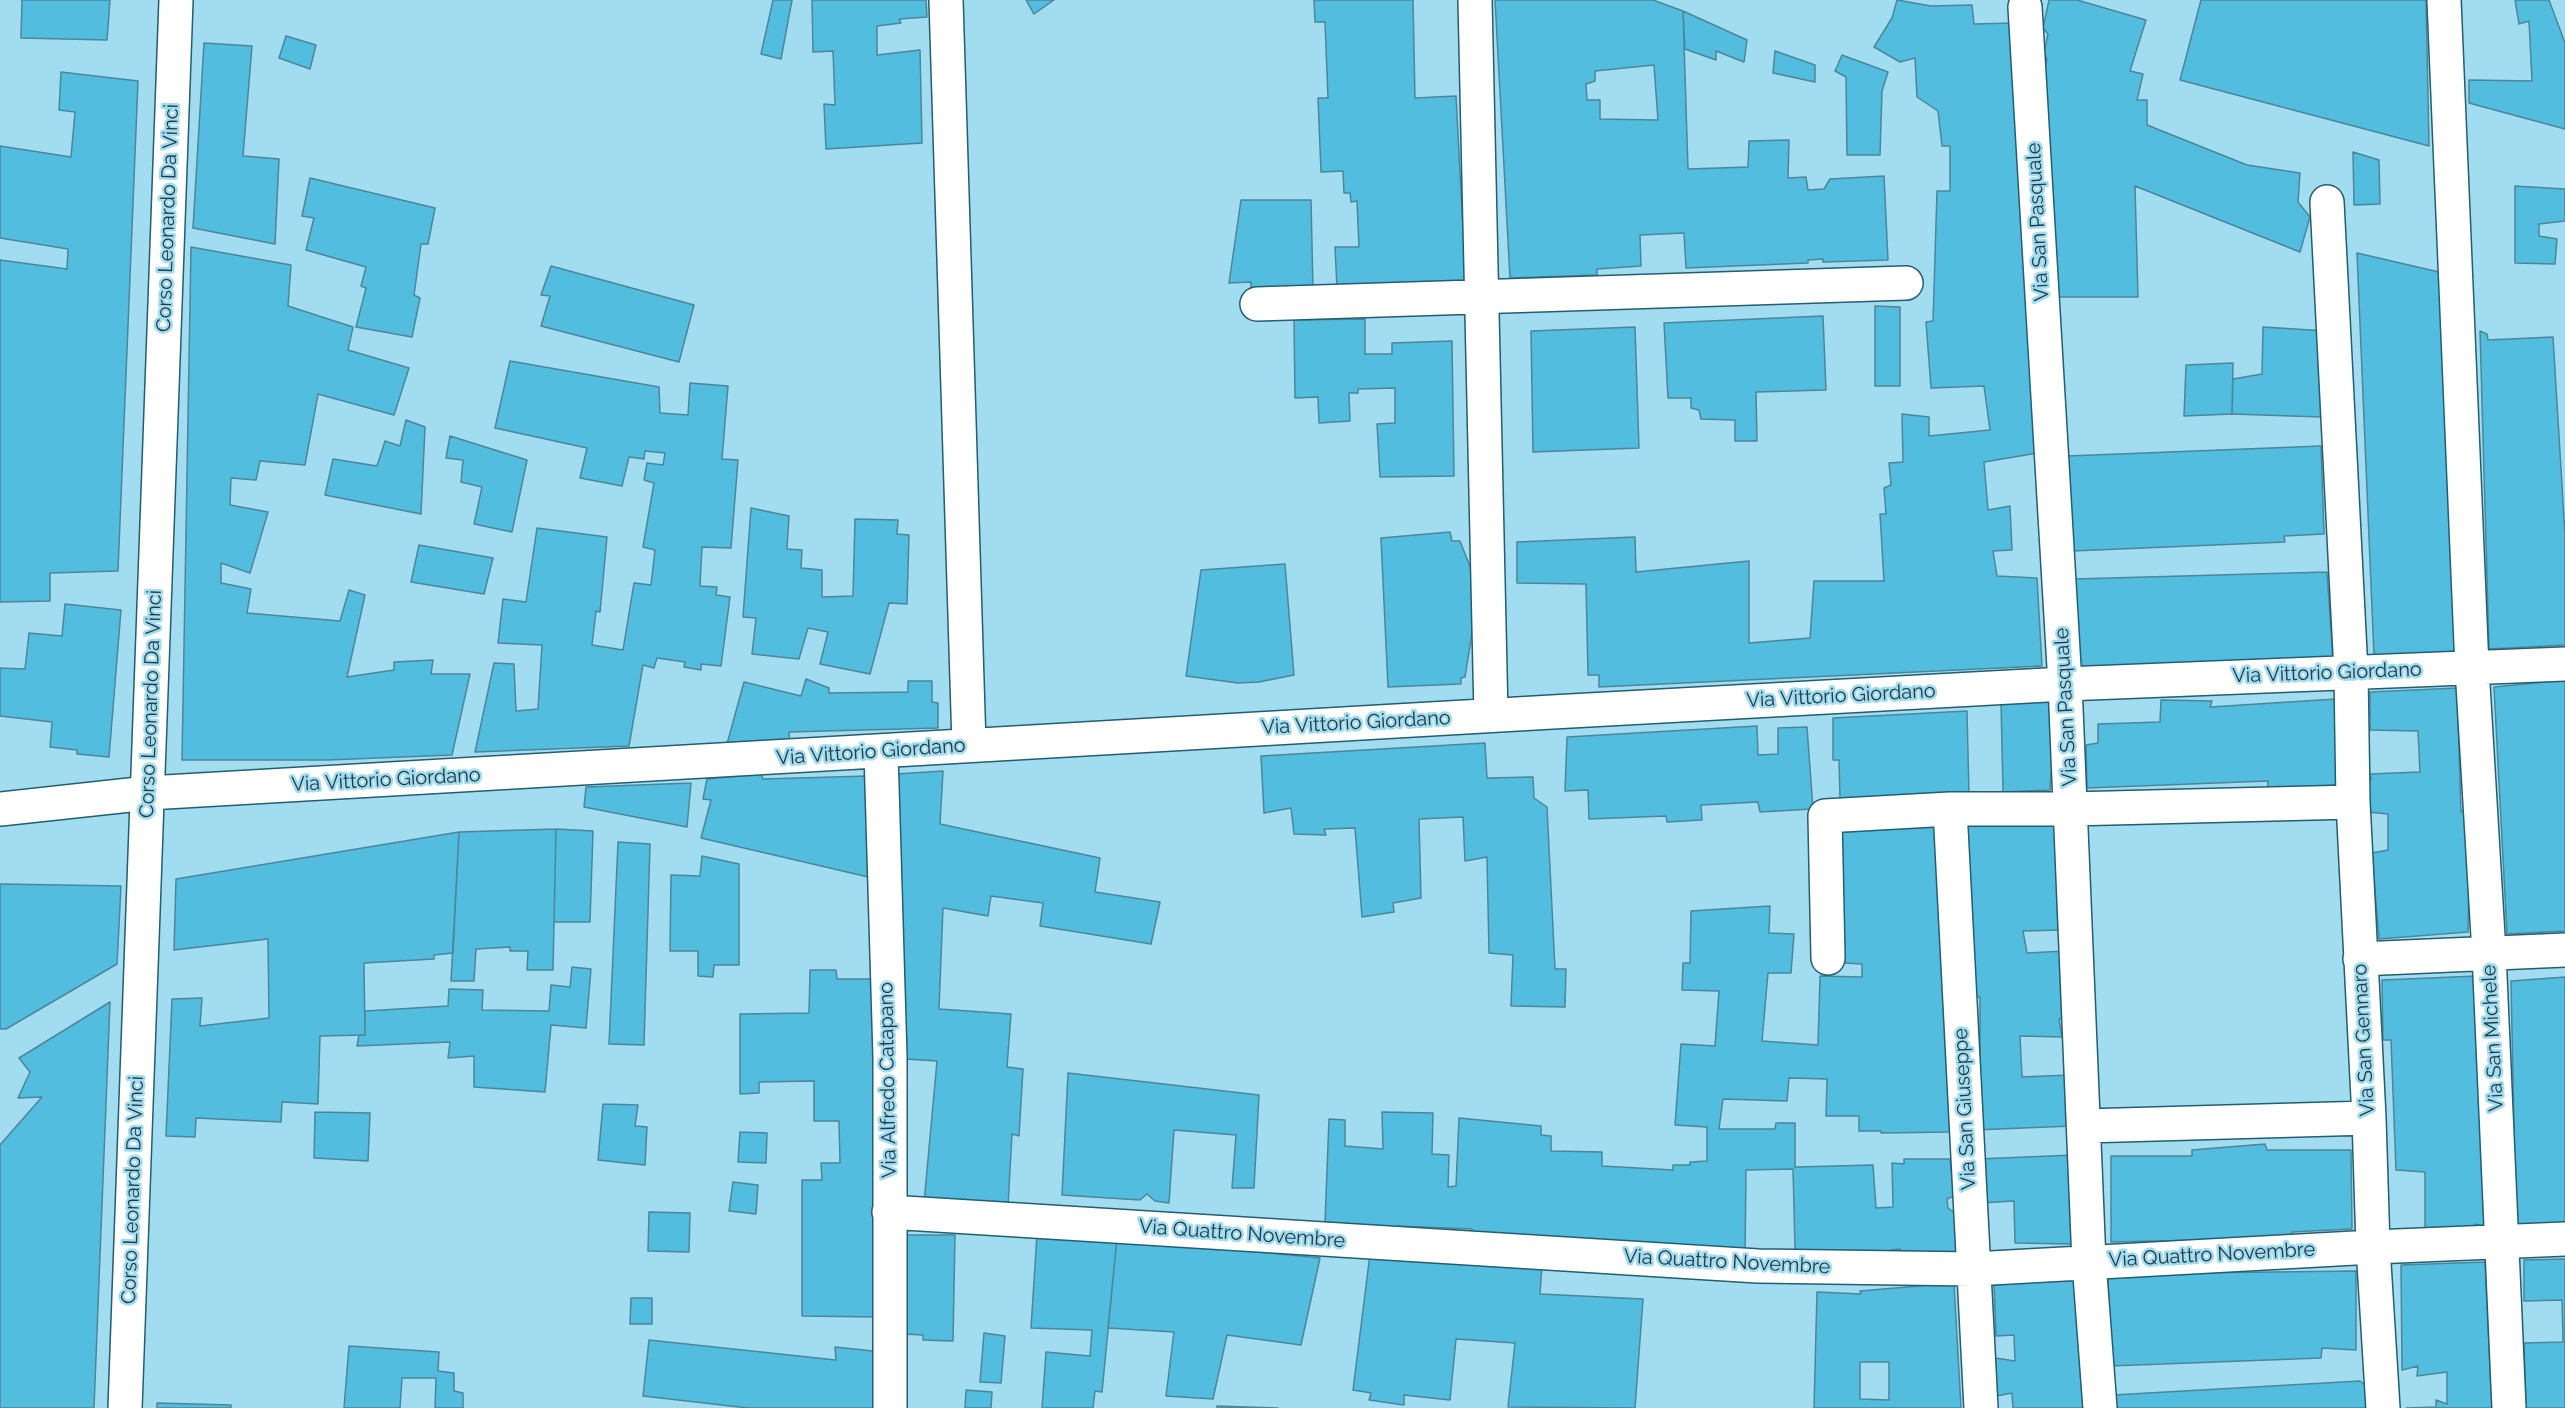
<!DOCTYPE html>
<style>
body{margin:0}
canvas{display:block;background:#a1dcf1}
</style>
<canvas width="2565" height="1408"></canvas>
<script>
const ctx = document.querySelector('canvas').getContext('2d');
ctx.lineJoin = 'round';
function fill(path, color) { ctx.fillStyle = color; ctx.fill(path, 'evenodd'); }
const toPath = rows => new Path2D(rows.map(r => 'M' + r).join(''));
function trace(path, color, width, dash) { ctx.strokeStyle = color; ctx.lineWidth = width; ctx.lineCap = dash ? 'butt' : 'round'; ctx.setLineDash(dash || []); ctx.stroke(path); }
function drawText(font, color, halo, rows, align = 'center') {
  ctx.font = font + ' Raleway,sans-serif'; ctx.lineWidth = 5; ctx.setLineDash([]); ctx.textBaseline = 'middle'; ctx.strokeStyle = halo; ctx.fillStyle = color; for (const [text, x, y, turn = 0] of rows) {
    ctx.save(); ctx.translate(x, y); ctx.rotate((+turn || 0) * Math.PI / 180); ctx.textAlign = isNaN(turn) ? turn : align; if (halo) ctx.strokeText(text, 0, 0); ctx.fillText(text, 0, 0); ctx.restore();
  }
}
const building = toPath([
 [22,0,110,0,107,40,21,38,22,0],
 [773,0,792,0,781,59,761,54,773,0],
 [812,0,926,0,927,17,899,19,901,23,877,26,877,55,920,50,922,143,826,149,824,104,835,105,833,51,813,52,812,0],
 [1026,0,1054,0,1034,14,1026,0],
 [1314,0,1413,0,1415,98,1456,96,1466,287,1337,288,1335,247,1359,247,1357,201,1351,202,1350,193,1344,193,1343,171,1321,172,1318,98,1328,98,1325,22,1315,22,1314,0],
 [1495,0,1653,0,1683,11,1688,169,1748,167,1749,141,1789,140,1788,178,1806,177,1808,190,1824,189,1830,179,1884,176,1888,260,1823,262,1823,259,1808,260,1808,263,1686,268,1684,233,1640,235,1641,266,1597,269,1597,275,1510,278,1495,0],
 [1654,65,1658,120,1600,119,1600,100,1587,100,1586,84,1595,81,1595,71,1654,65],
 [1897,0,1931,6,1972,5,1974,24,2014,23,2038,453,1984,462,1988,510,2010,506,2012,550,1993,551,1997,576,2037,578,2042,666,1599,687,1599,675,1588,675,1586,584,1517,583,1517,542,1635,537,1636,572,1749,561,1749,643,1810,638,1814,581,1884,581,1880,514,1886,514,1884,488,1891,485,1889,463,1903,462,1902,414,1929,417,1929,436,1990,430,1984,386,1931,388,1926,322,1933,321,1937,191,1950,191,1950,146,1942,146,1938,111,1917,97,1915,58,1900,62,1874,47,1892,18,1897,0],
 [2049,0,2077,0,2146,20,2130,71,2143,74,2137,100,2147,100,2147,125,2247,165,2300,173,2298,202,2310,217,2300,252,2135,186,2138,297,2056,297,2043,75,2047,59,2044,53,2048,34,2043,28,2049,0],
 [2201,0,2426,0,2429,146,2180,80,2201,0],
 [2515,0,2549,0,2565,43,2565,129,2469,103,2469,80,2532,81,2529,21,2519,24,2515,0],
 [1683,11,1747,40,1744,62,1716,51,1716,60,1685,49,1683,11],
 [286,36,316,45,310,69,279,58,286,36],
 [204,43,252,46,243,156,279,159,275,244,193,228,204,43],
 [1775,51,1815,65,1815,82,1773,73,1775,51],
 [1842,55,1888,72,1882,91,1880,155,1847,155,1846,77,1835,71,1842,55],
 [61,72,138,81,118,571,50,573,50,601,0,602,0,260,67,269,68,249,0,238,0,146,71,157,75,112,59,110,61,72],
 [2353,152,2379,160,2380,204,2354,205,2353,152],
 [310,178,435,208,428,244,421,244,414,295,420,298,412,337,356,327,366,288,361,286,366,267,306,250,314,218,302,216,310,178],
 [2515,186,2565,189,2565,221,2539,224,2539,236,2557,239,2555,264,2515,263,2515,186],
 [1241,200,1311,200,1313,289,1251,292,1251,282,1229,283,1241,200],
 [191,247,291,265,288,306,353,327,348,350,409,368,394,415,318,394,305,465,260,461,256,480,231,478,230,505,268,512,250,573,221,563,221,583,251,589,247,613,340,621,349,590,365,595,347,677,394,670,394,662,433,660,431,674,470,674,452,755,328,760,182,760,191,247],
 [2357,253,2439,272,2458,653,2374,656,2357,253],
 [551,266,694,305,679,362,541,326,550,296,541,295,551,266],
 [1875,306,1900,307,1900,386,1875,386,1875,306],
 [1823,316,1826,390,1756,392,1757,441,1735,441,1735,420,1701,419,1699,410,1691,408,1691,398,1668,398,1664,323,1823,316],
 [1365,319,1365,354,1392,354,1392,343,1452,341,1454,476,1380,477,1377,424,1395,423,1395,388,1358,389,1358,393,1349,393,1350,421,1319,423,1318,397,1295,398,1294,320,1365,319],
 [1635,327,1639,448,1533,452,1531,331,1635,327],
 [2263,327,2327,331,2321,417,2232,414,2233,379,2262,374,2263,327],
 [2480,331,2487,334,2488,340,2553,337,2565,535,2565,645,2489,649,2480,331],
 [510,361,659,387,660,413,688,415,690,383,728,386,722,459,738,460,731,548,702,547,700,586,717,587,716,595,730,597,721,666,701,664,701,670,684,667,685,662,657,658,654,668,643,665,629,746,475,752,494,663,514,664,516,711,538,709,542,645,498,643,503,599,526,602,537,528,607,537,600,612,596,611,592,645,623,650,634,583,651,585,655,550,643,547,654,483,644,480,647,463,663,465,665,453,645,451,644,459,629,457,622,486,580,478,587,448,495,428,510,361],
 [2233,363,2232,414,2184,416,2186,365,2233,363],
 [406,420,425,427,421,514,325,495,333,459,377,466,385,441,400,446,406,420],
 [450,436,527,460,512,532,474,524,482,487,461,482,463,460,446,458,450,436],
 [2321,446,2324,534,2284,536,2285,542,2072,551,2068,456,2321,446],
 [751,508,789,516,787,549,802,550,801,568,822,570,822,597,853,596,855,519,898,520,897,534,909,535,907,604,889,603,870,674,820,664,828,632,808,628,799,659,752,654,756,618,743,617,751,508],
 [1450,532,1452,541,1460,541,1471,569,1472,633,1465,677,1461,678,1461,684,1388,687,1381,538,1450,532],
 [419,545,493,558,484,594,411,582,419,545],
 [1285,564,1294,675,1259,682,1238,683,1186,676,1201,570,1285,564],
 [2327,572,2333,661,2079,668,2074,579,2327,572],
 [65,604,121,610,109,757,77,754,77,750,50,747,52,722,0,716,0,668,25,669,29,633,62,636,65,604],
 [806,679,829,688,829,693,908,692,908,681,932,681,932,702,938,703,938,728,789,732,790,743,727,744,744,682,801,696,806,679],
 [2565,680,2565,931,2507,934,2494,687,2565,680],
 [2457,688,2461,812,2470,808,2468,932,2379,939,2372,853,2388,850,2388,814,2367,812,2367,781,2371,780,2370,774,2420,772,2418,731,2370,730,2370,692,2457,688],
 [2336,699,2341,785,2268,788,2268,781,2087,788,2086,745,2098,743,2098,724,2160,722,2161,700,2212,701,2210,707,2336,699],
 [2053,701,2056,771,2051,771,2050,790,2003,792,2001,703,2053,701],
 [1967,711,1969,795,1840,799,1839,760,1833,760,1833,718,1967,711],
 [1757,726,1758,755,1778,754,1778,728,1807,727,1813,809,1760,812,1758,802,1701,805,1702,820,1667,822,1666,816,1589,819,1588,790,1565,791,1567,737,1757,726],
 [1485,743,1487,778,1533,777,1534,798,1547,807,1555,969,1566,969,1565,1007,1511,1006,1513,955,1489,953,1487,857,1465,861,1463,817,1419,819,1421,898,1393,903,1394,912,1362,917,1355,828,1324,829,1326,835,1294,834,1291,808,1264,813,1261,756,1485,743],
 [943,771,940,824,1100,858,1095,892,1160,902,1151,944,1040,926,1043,903,991,896,988,916,943,908,939,1009,1011,1014,1007,1067,1023,1069,1019,1136,1012,1134,1008,1206,924,1203,937,1061,905,1059,896,774,943,771],
 [761,774,763,779,868,776,877,879,701,838,711,800,703,799,707,779,761,774],
 [691,783,687,827,584,807,586,787,691,783],
 [2058,818,2061,930,2023,931,2027,953,2065,951,2069,1018,2059,1019,2062,1037,2020,1036,2022,1077,2069,1075,2072,1126,1975,1130,1975,1079,1980,1076,1980,997,1971,997,1959,826,2058,818],
 [1935,827,1950,1132,1881,1133,1881,1131,1859,1131,1859,1116,1826,1116,1827,1079,1789,1078,1787,1101,1723,1099,1719,1129,1775,1129,1776,1123,1795,1123,1795,1167,1873,1165,1876,1208,1893,1207,1892,1163,1904,1164,1904,1159,1950,1159,1954,1196,1947,1199,1948,1208,1955,1213,1957,1252,1954,1257,1901,1253,1900,1249,1891,1250,1891,1255,1797,1251,1795,1248,1793,1169,1746,1170,1745,1257,1472,1237,1472,1229,1397,1226,1397,1233,1330,1230,1330,1222,1325,1222,1329,1119,1345,1120,1345,1146,1383,1149,1382,1112,1433,1113,1432,1154,1449,1155,1448,1187,1456,1186,1459,1118,1541,1126,1541,1135,1551,1136,1551,1151,1602,1152,1602,1166,1673,1170,1673,1165,1690,1165,1690,1162,1707,1161,1707,1127,1675,1125,1681,1044,1715,1046,1719,991,1682,990,1683,963,1690,963,1691,911,1770,906,1769,933,1794,934,1791,973,1768,973,1762,1041,1818,1045,1820,976,1862,977,1862,964,1844,963,1838,831,1935,827],
 [556,829,553,970,527,970,528,951,510,951,510,947,476,949,474,981,451,981,459,832,556,829],
 [556,829,593,831,590,922,554,922,556,829],
 [459,832,453,953,434,955,434,959,364,963,365,1035,320,1036,318,1104,282,1102,281,1122,196,1118,195,1137,166,1136,172,999,202,998,200,1026,269,1018,268,939,174,950,176,879,459,832],
 [618,842,650,844,644,1045,609,1044,618,842],
 [702,856,739,864,739,965,714,965,713,977,698,976,698,951,670,951,671,875,700,876,702,856],
 [0,884,121,886,117,964,6,1029,0,1029,0,884],
 [572,967,591,969,586,1028,551,1025,545,1092,474,1087,474,1056,448,1058,450,1042,357,1046,359,1035,365,1035,365,1011,448,1006,449,989,483,990,482,1010,549,1011,551,985,570,987,572,967],
 [810,970,836,970,837,979,877,979,877,1317,802,1316,802,1180,822,1180,821,1163,840,1163,839,1121,814,1121,814,1081,759,1082,759,1093,740,1094,740,1014,809,1013,810,970],
 [2477,976,2484,1227,2475,1224,2473,1231,2425,1232,2425,1172,2396,1170,2391,1040,2383,1040,2382,980,2477,976],
 [2565,977,2565,1227,2516,1229,2511,981,2565,977],
 [110,1002,94,1408,0,1408,0,1145,42,1097,18,1098,30,1072,19,1058,110,1002],
 [1068,1073,1259,1095,1254,1188,1232,1188,1236,1135,1174,1130,1169,1203,1155,1201,1147,1194,1140,1200,1062,1195,1068,1073],
 [603,1104,638,1105,635,1126,647,1127,645,1165,598,1160,603,1104],
 [315,1112,370,1113,368,1161,314,1158,315,1112],
 [740,1132,767,1133,766,1163,738,1162,740,1132],
 [2265,1144,2267,1150,2351,1150,2352,1229,2292,1232,2292,1238,2111,1242,2111,1156,2192,1156,2192,1150,2265,1144],
 [2074,1155,2072,1244,2015,1243,2014,1201,1981,1203,1978,1159,2074,1155],
 [733,1182,758,1185,756,1214,729,1211,733,1182],
 [649,1212,690,1213,689,1252,648,1251,649,1212],
 [1037,1234,1117,1238,1102,1392,1095,1391,1093,1408,1042,1408,1046,1352,1090,1356,1092,1330,1031,1328,1037,1234],
 [902,1235,955,1235,953,1341,923,1340,923,1335,904,1334,902,1235],
 [1117,1238,1320,1258,1301,1345,1227,1335,1213,1399,1166,1396,1174,1332,1108,1328,1117,1238],
 [1370,1254,1542,1265,1540,1294,1643,1299,1635,1408,1508,1407,1515,1343,1456,1339,1450,1400,1404,1395,1404,1405,1369,1400,1371,1393,1353,1390,1370,1254],
 [2565,1259,2565,1408,2526,1408,2524,1343,2563,1342,2562,1300,2524,1301,2524,1260,2565,1259],
 [2485,1262,2492,1408,2406,1408,2436,1407,2436,1400,2447,1404,2447,1372,2417,1376,2418,1366,2402,1370,2401,1265,2485,1262],
 [2356,1271,2356,1350,2322,1348,2321,1358,2110,1366,2108,1274,2356,1271],
 [2077,1278,2084,1408,2013,1408,2012,1393,1997,1396,1995,1358,2015,1361,2014,1335,1996,1336,1994,1285,2077,1278],
 [1954,1283,1961,1408,1814,1408,1817,1292,1861,1294,1860,1291,1954,1283],
 [1860,1362,1889,1362,1889,1400,1860,1399,1860,1362],
 [631,1298,652,1298,652,1324,630,1324,631,1298],
 [984,1333,1005,1336,1001,1383,980,1382,984,1333],
 [649,1340,836,1360,835,1347,882,1352,880,1408,748,1408,643,1396,649,1340],
 [349,1346,439,1352,438,1371,454,1373,454,1391,463,1393,463,1408,435,1408,436,1378,402,1378,400,1408,344,1408,349,1346],
 [2360,1381,2368,1387,2369,1408,2113,1408,2113,1395,2360,1381],
 [966,1390,992,1392,991,1408,965,1408,966,1390],
 [157,1403,231,1405,231,1408,157,1408,157,1403],
 [1217,1406,1278,1408,1217,1408,1217,1406]
]);
fill(building, '#52bddf');
trace(building, '#4c8699', 1.5);
const minor = toPath([
 [946,0,969,745],
 [1475,0,1491,715],
 [2444,0,2472,668,2489,953,2509,1408],
 [2025,7,2065,684,2089,1262,2100,1408],
 [2327,202,2351,672,2353,802,2369,1118,2373,1247,2383,1408],
 [1257,304,1906,283],
 [881,752,890,1057,890,1408],
 [0,809,148,793,1552,712,2065,684,2565,664],
 [1950,809,1981,1408],
 [1828,958,1825,816,1950,809,2070,809,2353,802],
 [2360,959,2565,950],
 [2084,1126,2369,1118],
 [889,1212,1758,1266,1973,1269,2373,1247,2565,1239]
]);
const secondary = toPath([
 [125,1408,176,0]
]);
trace(minor, '#235e71', 36);
trace(secondary, '#235e71', 36);
trace(minor, '#fff', 33);
trace(secondary, '#fff', 33);
drawText('20px', '#233b44', '#a1dcf1', [
 ["Corso Leonardo Da Vinci",168,218,-88],
 ["Via San Pasquale",2038,222,-93],
 ["Via Vittorio Giordano",2327,673,-2],
 ["Via Vittorio Giordano",1841,696,-3],
 ["Corso Leonardo Da Vinci",151,704,-88],
 ["Via San Pasquale",2066,707,-93],
 ["Via Vittorio Giordano",1356,723,-3],
 ["Via Vittorio Giordano",871,752,-4],
 ["Via Vittorio Giordano",386,780,-3],
 ["Via San Michele",2493,1038,-93],
 ["Via San Gennaro",2364,1040,-93],
 ["Via Alfredo Catapano",888,1080,-91],
 ["Via San Giuseppe",1965,1109,-93],
 ["Corso Leonardo Da Vinci",133,1190,-88],
 ["Via Quattro Novembre",1242,1234,4],
 ["Via Quattro Novembre",2212,1255,-3],
 ["Via Quattro Novembre",1727,1262,3]
]);
</script>
